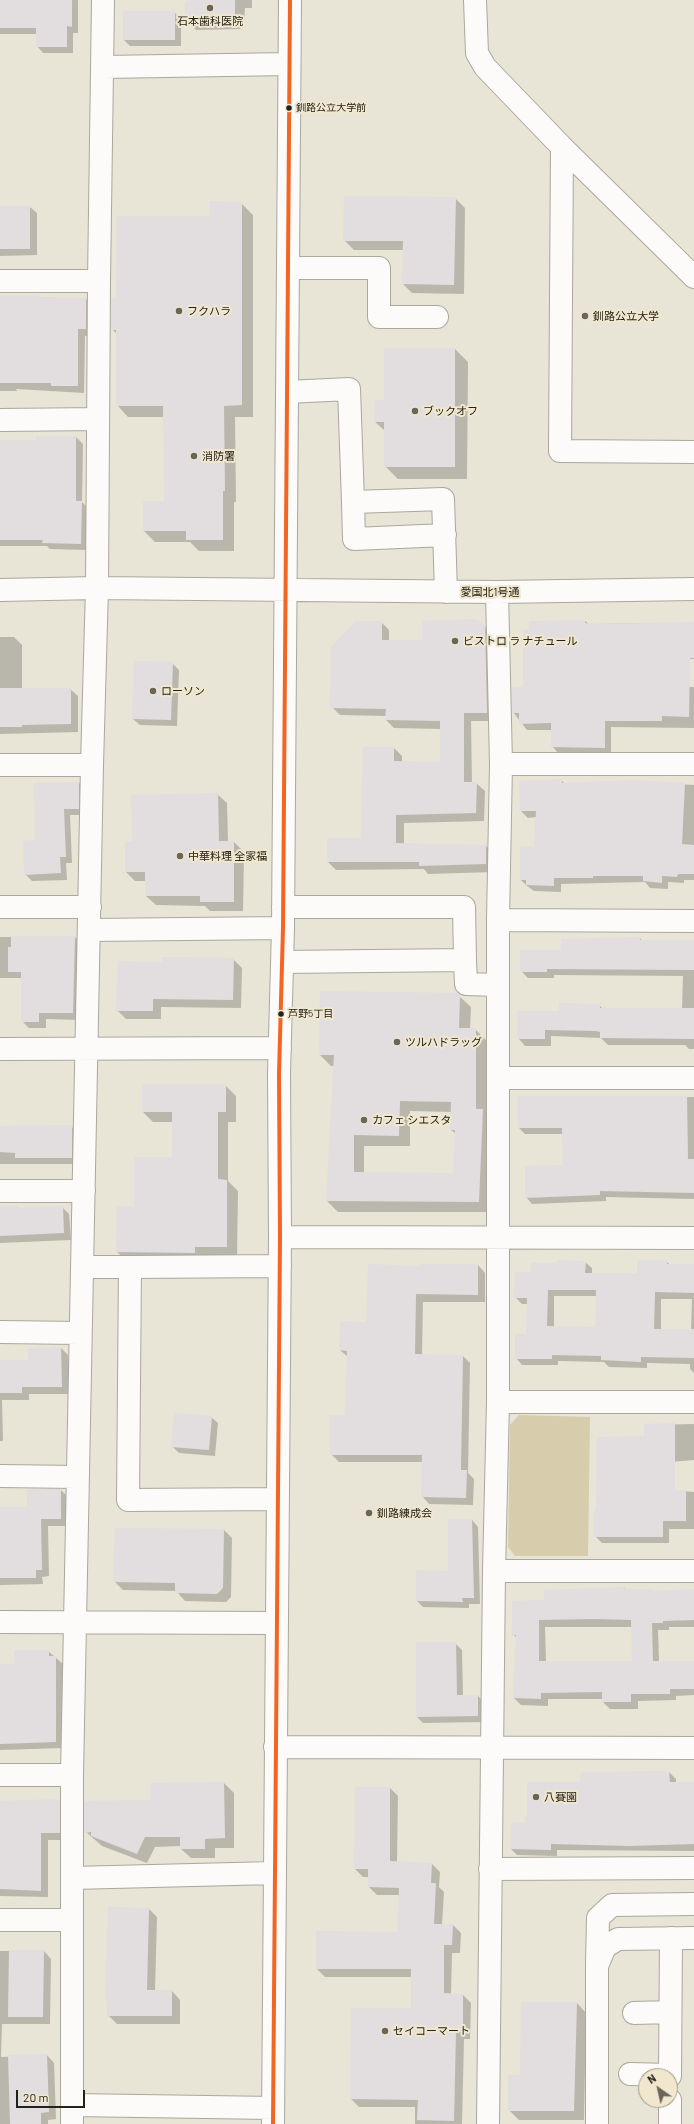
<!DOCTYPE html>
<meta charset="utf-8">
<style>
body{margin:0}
#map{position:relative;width:694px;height:2124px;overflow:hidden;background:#e8e4d6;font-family:Barlow,sans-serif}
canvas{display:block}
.north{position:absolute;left:638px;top:2068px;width:40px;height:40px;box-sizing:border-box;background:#f0e7ce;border:1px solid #9e9885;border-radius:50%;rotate:326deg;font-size:11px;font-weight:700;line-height:16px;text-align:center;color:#242117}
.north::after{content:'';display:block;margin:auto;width:14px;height:18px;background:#69655a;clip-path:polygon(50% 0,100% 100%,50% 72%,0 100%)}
.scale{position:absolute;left:16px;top:2090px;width:69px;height:18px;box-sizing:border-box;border:2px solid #242117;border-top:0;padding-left:5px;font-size:12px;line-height:14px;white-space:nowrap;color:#242117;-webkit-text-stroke:3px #f0e7ce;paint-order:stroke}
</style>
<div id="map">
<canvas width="694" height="2124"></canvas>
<div class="north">N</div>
<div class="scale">20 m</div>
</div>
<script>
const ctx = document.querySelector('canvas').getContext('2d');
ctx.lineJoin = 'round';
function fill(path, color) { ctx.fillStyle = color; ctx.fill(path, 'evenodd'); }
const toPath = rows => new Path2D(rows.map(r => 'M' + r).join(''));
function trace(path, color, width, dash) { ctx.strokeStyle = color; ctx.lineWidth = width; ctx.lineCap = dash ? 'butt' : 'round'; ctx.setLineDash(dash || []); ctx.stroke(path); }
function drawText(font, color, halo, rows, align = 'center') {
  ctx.font = font + ' Barlow,"Noto Sans JP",sans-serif'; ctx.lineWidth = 4; ctx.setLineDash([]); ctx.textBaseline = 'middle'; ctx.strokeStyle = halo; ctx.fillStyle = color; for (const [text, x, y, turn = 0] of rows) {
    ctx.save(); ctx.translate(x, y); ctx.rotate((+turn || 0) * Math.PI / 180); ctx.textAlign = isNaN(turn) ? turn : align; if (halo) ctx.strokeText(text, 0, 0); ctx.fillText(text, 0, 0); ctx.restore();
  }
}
fill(toPath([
 [519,1415,590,1417,588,1556,515,1556,508,1547,510,1425]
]), '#d7ccac');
fill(toPath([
 [78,0,78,33,73,33,73,53,43,53,37,46,37,34,0,34,0,1],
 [191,0,252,0,252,8,245,8,244,24,240,29,196,30,186,20],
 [174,12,181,19,181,46,130,46,124,40],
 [455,198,465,208,464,294,412,293,403,284,403,250,354,250,344,240],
 [241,203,253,215,253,417,235,417,236,502,234,502,234,551,199,551,190,542,155,542,144,531,165,502,164,417,128,417,117,405,117,334,112,329,117,299,211,217],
 [0,207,30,207,37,213,37,255,0,256],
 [0,296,86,299,93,306,93,336,85,336,84,393,16,389,17,391,0,391],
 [385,349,455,349,468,362,467,479,398,479,385,466,385,431,375,422,385,401],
 [37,437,76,437,83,444,82,502,88,508,87,550,50,549,47,546,0,546,0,441,37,441],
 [585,621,589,624,694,623,694,659,629,660,629,686,694,687,694,728,611,727,611,754,558,753,552,746,552,730,527,730,513,712,524,688],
 [381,622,389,630,389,641,423,641,485,627,493,635,495,721,471,721,472,783,476,783,485,791,484,821,404,823,404,844,486,846,494,854,494,872,428,874,424,869,336,870,328,862,362,839,394,748,402,756,402,762,441,763,441,729,394,728,386,720,386,716,340,715,332,707],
 [0,637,14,637,22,645,22,689,70,689,78,696,78,732,0,734],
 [172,663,179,670,177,726,140,725,133,719],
 [561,780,565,784,635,781,694,785,694,880,684,880,684,883,668,882,668,889,650,888,645,882,561,884,561,892,534,891,527,886,521,880,535,848,536,817,528,818,521,811,520,782],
 [79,783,85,790,85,815,70,815,72,863,66,863,67,880,32,881,25,874,36,841],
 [217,794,227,803,228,842,234,842,244,852,243,911,210,911,205,906,156,905,146,896,146,881,135,881,126,872,133,842],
 [0,937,75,937,82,944,80,1020,46,1019,46,1028,29,1028,22,1021,22,978,0,978],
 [640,938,642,941,694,940,694,1049,689,1049,685,1045,608,1045,601,1038,551,1036,551,1046,525,1046,519,1039,560,1012,599,1005,603,1009,682,1009,683,976,554,975,554,978,528,978,521,971,562,951],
 [233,959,242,968,241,1008,161,1007,161,1019,126,1019,117,1010,163,963],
 [320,992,459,996,471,1007,470,1029,475,1029,486,1040,486,1114,493,1121,489,1212,338,1212,327,1201,334,1066,331,1066,320,1055],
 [410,1111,452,1112,451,1130,456,1134,454,1174,364,1173,364,1146,410,1146],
 [225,1085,236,1096,236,1122,228,1122,228,1181,238,1191,237,1257,128,1262,117,1252,135,1208,173,1158,173,1122,153,1122,143,1112],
 [518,1097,694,1097,694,1199,606,1197,606,1201,532,1204,526,1197,564,1166,563,1134,525,1134,519,1128],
 [0,1126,71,1126,78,1133,78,1164,0,1164],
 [17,1206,20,1209,62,1207,69,1214,71,1240,0,1243,0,1207],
 [666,1261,670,1265,694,1265,694,1373,690,1369,690,1364,647,1363,647,1368,609,1367,604,1362,558,1361,558,1365,522,1365,516,1358,527,1335,528,1304,522,1304,515,1297,531,1273,532,1264,585,1262,592,1268,592,1274,638,1274],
 [554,1296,597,1296,596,1328,554,1327],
 [661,1299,692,1299,691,1330,661,1330],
 [478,1265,485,1273,485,1302,423,1302,422,1355,463,1356,470,1363,468,1473,474,1479,473,1505,429,1504,422,1496,423,1462,339,1462,331,1454,346,1416,348,1357,340,1350,420,1267],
 [61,1348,68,1355,69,1394,29,1394,29,1400,2,1400,3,1441,0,1441,0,1361,29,1361],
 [211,1417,218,1423,215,1456,179,1453,172,1446],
 [694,1424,694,1460,670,1462,670,1490,694,1492,694,1529,669,1529,669,1543,602,1543,595,1536,645,1437,645,1425],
 [61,1490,68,1497,67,1526,48,1526,49,1576,42,1577,43,1584,0,1585,0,1508,28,1508],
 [472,1520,478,1527,480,1604,469,1604,469,1608,423,1607,417,1601,449,1572],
 [224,1530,232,1538,231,1597,226,1602,185,1601,176,1591,123,1590,114,1581],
 [624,1588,626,1590,651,1590,652,1592,694,1591,694,1627,669,1627,669,1630,658,1630,659,1662,694,1662,694,1695,676,1696,676,1700,638,1701,638,1709,610,1709,603,1702,603,1699,548,1699,548,1706,521,1705,514,1698,517,1638,513,1634,545,1601],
 [545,1627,632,1627,633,1662,546,1662],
 [456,1644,462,1650,463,1696,478,1696,484,1702,484,1722,423,1723,417,1717],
 [48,1651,63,1664,63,1748,0,1750,0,1665,15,1665],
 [669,1772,676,1779,676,1783,694,1783,694,1851,557,1850,557,1856,517,1855,511,1849,528,1817,581,1783],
 [224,1783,234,1793,234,1848,215,1848,215,1858,191,1858,181,1849,181,1846,155,1847,147,1863,102,1846,86,1832,151,1801,151,1784],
 [390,1788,398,1796,397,1862,432,1864,440,1872,439,1887,444,1892,442,1925,453,1925,461,1933,460,1953,452,1953,451,1994,463,1995,471,2003,470,2039,464,2039,462,2124,415,2124,415,2107,359,2107,351,2099,412,2009,412,1977,325,1977,317,1969,398,1933,400,1895,377,1895,369,1887,369,1877,363,1877,355,1869],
 [0,1802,59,1802,66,1809,66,1840,48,1840,48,1897,0,1896],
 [149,1909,157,1917,155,1991,172,1991,180,2000,180,2024,117,2024,108,2015],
 [0,1951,44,1951,51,1959,50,2024,2,2024,1,2057,47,2055,54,2063,56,2119,48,2120,48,2124,0,2124],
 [577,2003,586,2013,584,2120,519,2120,509,2110,521,2076]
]), '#0003');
fill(toPath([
 [0,0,72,0,72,27,67,26,67,47,36,47,36,28,0,28],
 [190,0,235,0,235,14,230,20,185,21,185,2],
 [123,11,175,11,175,40,123,40],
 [344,196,456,197,454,285,402,284,403,241,343,241],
 [210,201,242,202,242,405,224,406,225,491,223,491,223,540,186,540,186,531,143,531,143,501,164,501,163,406,116,406,116,330,111,330,111,298,116,298,117,216,210,216],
 [0,206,30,206,30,249,0,249],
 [0,295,38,295,39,297,86,298,86,329,78,329,78,386,51,386,51,383,0,383],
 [384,348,455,348,455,467,384,467,384,422,374,422,375,400,384,400],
 [36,436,76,436,76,501,82,501,81,544,42,543,43,540,0,540,0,440,36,440],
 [477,619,485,626,487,713,464,713,464,782,477,782,476,813,396,815,396,843,486,845,486,864,419,866,419,862,327,862,327,838,361,838,363,747,394,747,394,761,440,762,440,721,385,720,386,709,330,708,331,647,356,621,382,621,382,640,422,640,422,621],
 [585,620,585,623,596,624,694,622,694,658,690,658,689,717,662,716,662,721,605,721,605,748,551,747,551,723,519,724,519,713,512,713,512,687,523,687,523,630,529,630,529,621],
 [134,661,173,662,171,720,132,719],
 [0,688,71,688,71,724,22,725,22,727,0,727],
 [562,779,562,783,635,780,685,783,682,844,694,845,694,874,678,874,677,877,662,876,662,883,643,881,643,876,593,876,593,878,554,878,554,886,526,885,526,880,520,880,520,846,534,847,536,811,520,811,519,781],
 [79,782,79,809,64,809,66,857,60,857,61,873,24,875,23,841,35,840,34,783],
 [218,793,219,841,234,841,234,902,200,902,200,896,145,896,145,872,125,872,125,841,132,841,131,795],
 [11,936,75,936,73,1013,39,1013,39,1022,21,1022,21,972,8,972,8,947,11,947],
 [640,937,640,940,694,940,694,970,547,969,547,972,520,972,520,950,561,950,561,939],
 [162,957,234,958,233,1000,153,999,153,1011,116,1011,118,961,162,962],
 [320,991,458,993,460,995,459,1028,476,1028,476,1109,483,1109,479,1202,326,1201,334,1055,319,1055],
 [400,1101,451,1102,450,1130,455,1130,453,1173,354,1172,354,1135,399,1136],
 [559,1003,600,1004,600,1008,694,1008,694,1039,600,1038,600,1032,596,1031,545,1030,545,1039,518,1039,517,1011,559,1011],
 [142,1084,226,1084,226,1112,218,1112,218,1179,227,1180,227,1247,195,1247,195,1253,116,1252,117,1206,134,1207,134,1157,172,1157,172,1112,142,1112],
 [517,1096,687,1096,688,1159,694,1159,694,1193,600,1191,600,1195,525,1198,525,1166,563,1165,562,1128,518,1128],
 [72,1125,72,1158,15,1158,15,1153,0,1152,0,1126],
 [18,1205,18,1208,63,1206,64,1233,0,1236,0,1206],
 [557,1260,586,1261,585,1273,637,1273,637,1260,667,1260,667,1264,694,1264,694,1293,655,1292,654,1329,694,1329,694,1358,641,1357,641,1362,601,1360,601,1356,552,1355,552,1359,515,1359,515,1334,526,1334,527,1298,514,1298,515,1272,530,1272,531,1263,557,1263],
 [548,1290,596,1290,595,1327,547,1326],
 [368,1264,419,1266,419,1264,478,1264,478,1295,416,1294,415,1354,463,1355,461,1470,467,1470,466,1498,421,1497,422,1455,330,1455,330,1415,345,1415,347,1351,339,1350,340,1321,366,1322],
 [61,1347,62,1387,22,1387,22,1393,0,1393,0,1360,28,1360,28,1348],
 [174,1413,212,1416,209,1450,171,1447],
 [675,1423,675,1490,686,1490,686,1521,663,1521,663,1537,594,1537,594,1510,596,1510,597,1437,644,1436,644,1424],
 [27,1489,61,1489,61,1519,41,1519,42,1570,36,1570,36,1578,0,1578,0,1507,27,1507],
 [448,1519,472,1519,474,1598,462,1598,463,1602,416,1601,416,1570,448,1571],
 [115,1528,224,1529,223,1588,217,1594,175,1593,175,1583,113,1582],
 [624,1587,624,1589,651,1589,651,1591,694,1589,694,1620,663,1621,663,1623,652,1623,653,1661,694,1661,694,1689,670,1689,670,1694,631,1694,631,1702,602,1702,602,1692,541,1693,541,1699,513,1698,516,1635,512,1635,512,1601,544,1600,544,1590],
 [595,1619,631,1620,632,1661,539,1661,539,1620],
 [416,1642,456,1642,457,1695,478,1695,478,1716,416,1717],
 [14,1650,49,1650,49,1656,56,1656,56,1742,0,1744,0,1664,14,1664],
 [669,1771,670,1782,694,1782,694,1844,629,1846,551,1844,551,1850,510,1849,511,1822,525,1823,525,1816,527,1816,527,1782,580,1782,581,1772],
 [224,1782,225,1838,205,1839,205,1849,180,1849,180,1837,145,1837,137,1854,91,1836,91,1832,84,1833,84,1801,150,1800,150,1783],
 [355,1787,390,1787,390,1861,432,1863,431,1883,436,1883,434,1924,453,1924,452,1945,444,1945,444,1993,463,1994,463,2032,456,2032,454,2121,417,2120,418,2100,350,2099,351,2008,411,2008,411,1969,316,1969,316,1931,397,1932,399,1888,368,1887,368,1869,354,1869],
 [57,1799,60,1801,60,1833,41,1833,41,1891,0,1889,0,1801],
 [108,1907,149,1908,147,1990,172,1990,172,2016,107,2016,107,2001,105,2001],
 [9,1950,44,1950,43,2017,8,2017],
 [521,2002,577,2002,574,2111,508,2111,508,2075,520,2075],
 [47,2054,49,2112,41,2113,41,2124,10,2124,8,2055]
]), '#e2dddf');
const minor = toPath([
 [475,0,477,53,485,67,562,147,694,277],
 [104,67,289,64],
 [562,147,560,451,694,452],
 [288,268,379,268,379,317,437,317],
 [0,281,99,281],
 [287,392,349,389,353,502,443,499,446,592],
 [0,420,98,419],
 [353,502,354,539,445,535],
 [0,590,97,588,497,592,694,589],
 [501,764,694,764],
 [0,765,92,765],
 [0,907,90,907],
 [283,907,464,907,465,960],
 [498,920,694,921],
 [89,930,283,928],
 [282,962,465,960,466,984,498,985],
 [0,1049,280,1048],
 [499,1078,694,1078],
 [0,1191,84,1191],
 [280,1237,694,1238],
 [82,1267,130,1267],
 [0,1332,80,1333],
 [498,1402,694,1402],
 [0,1476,77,1477],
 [278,1499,128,1500,130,1267,280,1266],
 [494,1571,694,1571],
 [0,1622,277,1623],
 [275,1747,694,1748],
 [0,1775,72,1775],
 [490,1869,694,1868],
 [72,1878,274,1873],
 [0,1920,72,1920],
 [597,1963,598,1918,612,1905,694,1904],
 [634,2013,670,2012],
 [630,2074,670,2075],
 [670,2076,671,1938],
 [72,2105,273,2108],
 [72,2124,72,1775,92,765,97,588,99,281,103,0],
 [273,2124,280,1237,279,1074,283,928,290,0],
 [488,2124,494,1571,498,1402,498,920,501,764,497,592],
 [597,2124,597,1966,605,1947,618,1939,694,1938],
 [670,2124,670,2100]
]);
trace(minor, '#aaa89d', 24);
trace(minor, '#fcfbf9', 22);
trace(toPath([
 [273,2124,280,1237,279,1074,283,928,290,0]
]), '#f26522', 4);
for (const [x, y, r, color] of [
 [210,8,4,"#69655a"],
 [289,108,3.5,"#242117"],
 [179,311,4,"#69655a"],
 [585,316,4,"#69655a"],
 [415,411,4,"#69655a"],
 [194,456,4,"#69655a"],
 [455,641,4,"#69655a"],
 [153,691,4,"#69655a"],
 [180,856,4,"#69655a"],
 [281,1014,3.5,"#242117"],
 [397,1042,4,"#69655a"],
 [364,1120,4,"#69655a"],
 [369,1513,4,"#69655a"],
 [536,1797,4,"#69655a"],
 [385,2031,4,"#69655a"]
]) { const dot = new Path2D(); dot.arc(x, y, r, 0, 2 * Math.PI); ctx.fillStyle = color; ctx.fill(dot); trace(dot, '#f0e7ce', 1.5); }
drawText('10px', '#242117', '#f0e7ce', [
 ["釧路公立大学前",296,108],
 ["芦野5丁目",288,1014]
], 'left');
drawText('11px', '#242117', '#f0e7ce', [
 ["石本歯科医院",210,21,"center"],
 ["フクハラ",187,311],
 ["釧路公立大学",593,316],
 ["ブックオフ",423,411],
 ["消防署",202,456],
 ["ビストロ ラ ナチュール",463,641],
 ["ローソン",161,691],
 ["中華料理 全家福",188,856],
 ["ツルハドラッグ",405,1042],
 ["カフェ シエスタ",372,1120],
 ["釧路練成会",377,1513],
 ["八賽園",544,1797],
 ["セイコーマート",393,2031]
], 'left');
drawText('11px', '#242117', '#f0e7ce', [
 ["愛国北1号通",490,592]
]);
</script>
